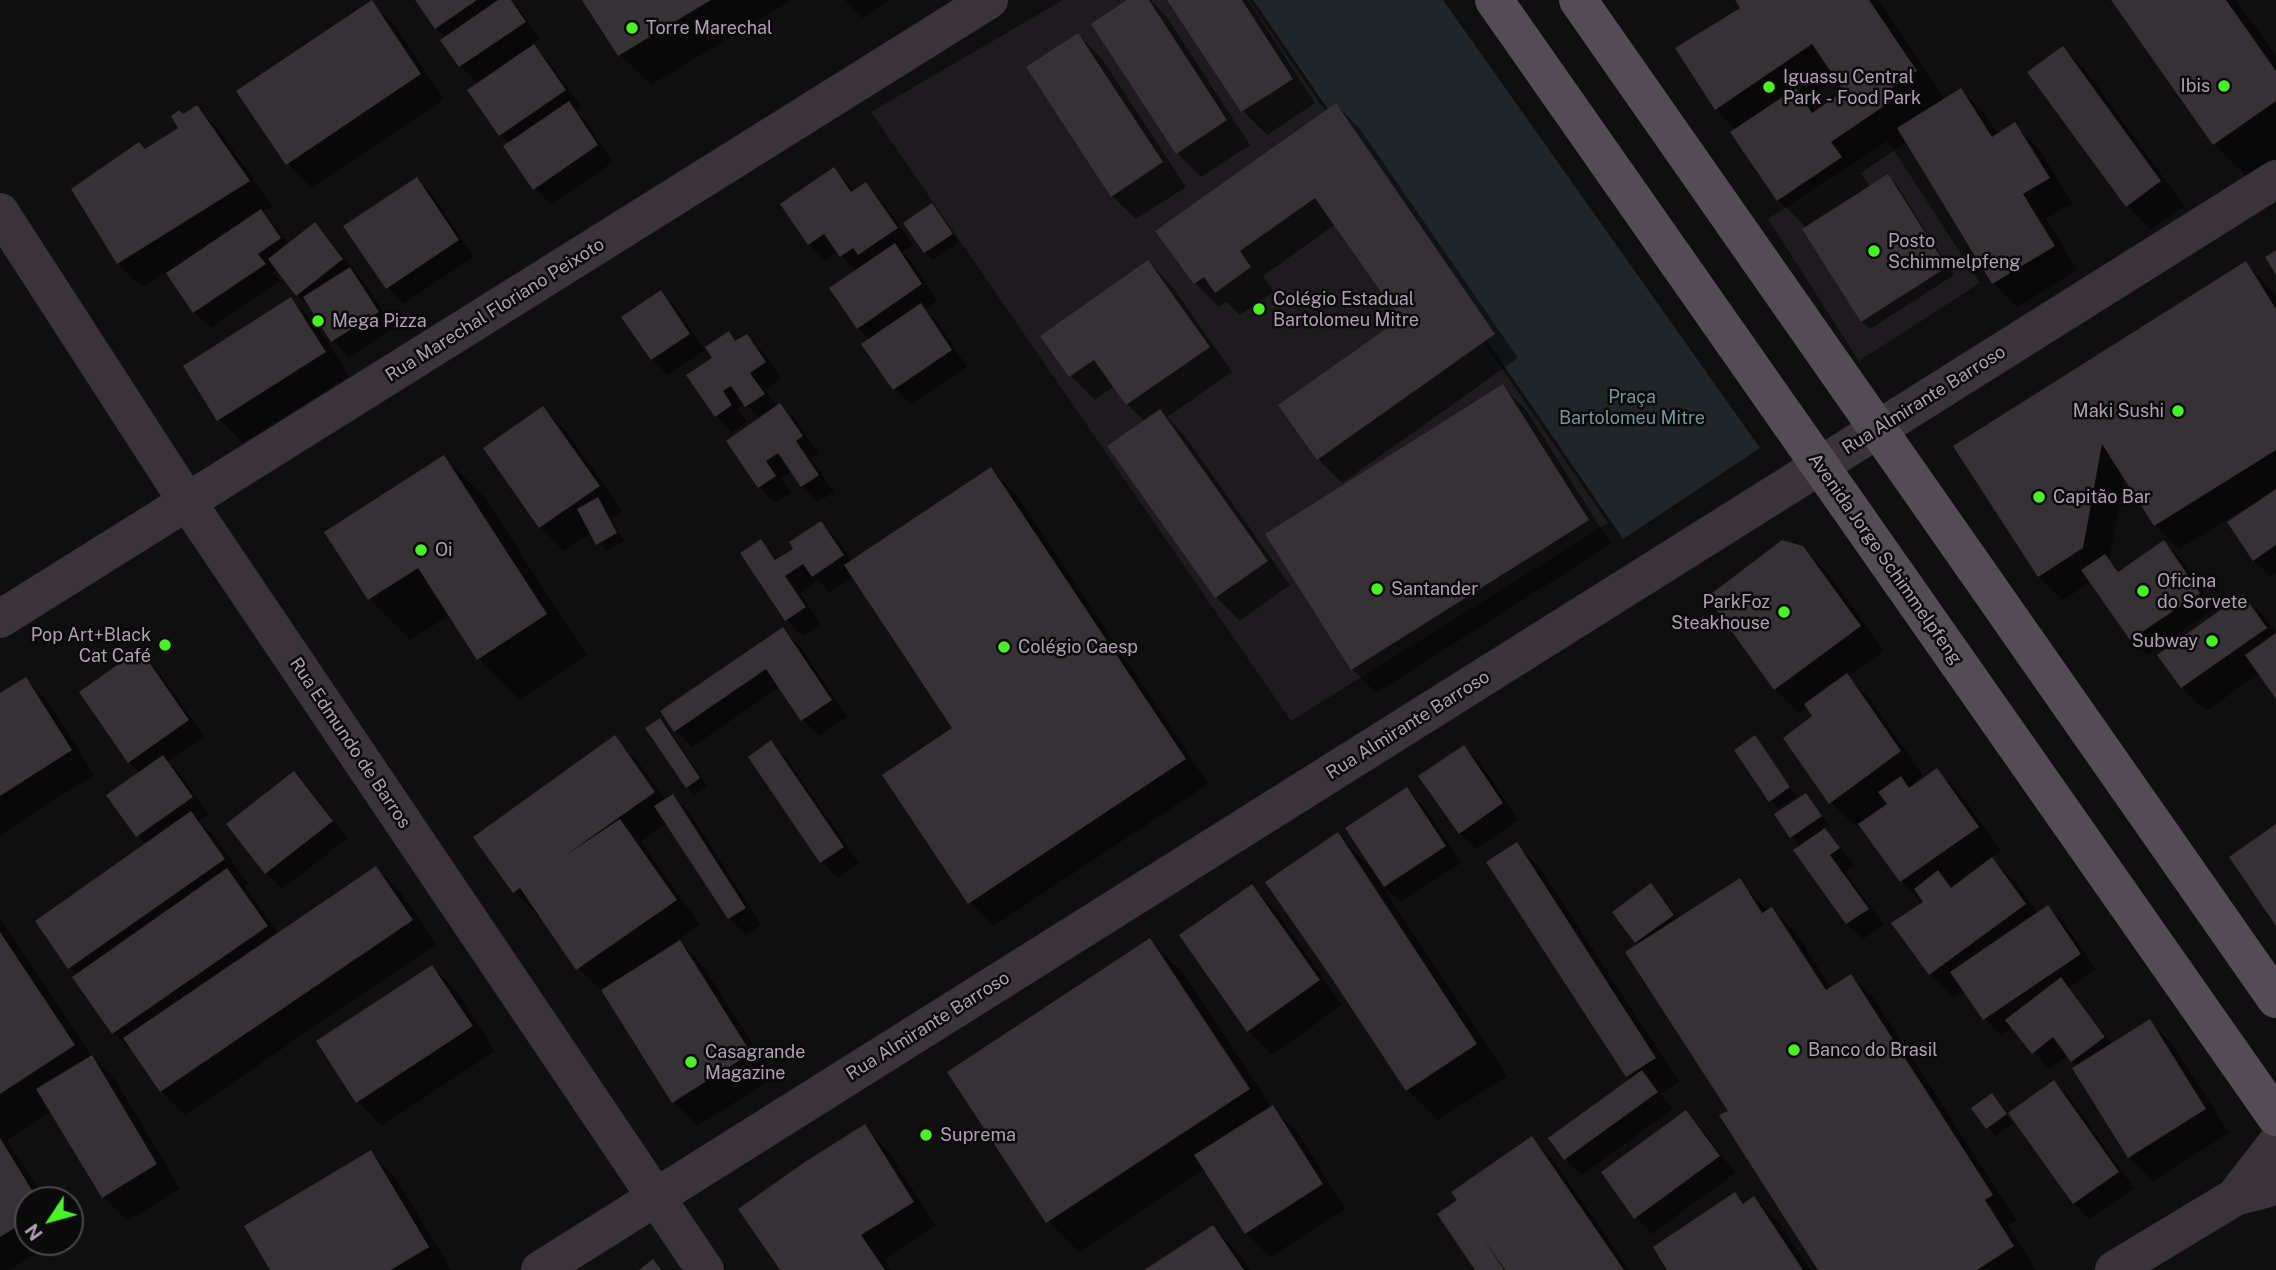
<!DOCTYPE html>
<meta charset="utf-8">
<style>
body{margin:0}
#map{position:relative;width:2276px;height:1270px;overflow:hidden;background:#100f10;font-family:"Public Sans",sans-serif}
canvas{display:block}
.north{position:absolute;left:14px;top:1186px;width:70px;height:70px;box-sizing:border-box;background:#0b0a0b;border:2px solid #4d464d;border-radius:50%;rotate:234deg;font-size:19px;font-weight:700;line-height:28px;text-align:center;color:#afa0b1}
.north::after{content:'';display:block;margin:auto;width:24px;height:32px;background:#49f225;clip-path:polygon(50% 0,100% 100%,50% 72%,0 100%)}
</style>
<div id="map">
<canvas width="2276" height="1270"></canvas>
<div class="north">N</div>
</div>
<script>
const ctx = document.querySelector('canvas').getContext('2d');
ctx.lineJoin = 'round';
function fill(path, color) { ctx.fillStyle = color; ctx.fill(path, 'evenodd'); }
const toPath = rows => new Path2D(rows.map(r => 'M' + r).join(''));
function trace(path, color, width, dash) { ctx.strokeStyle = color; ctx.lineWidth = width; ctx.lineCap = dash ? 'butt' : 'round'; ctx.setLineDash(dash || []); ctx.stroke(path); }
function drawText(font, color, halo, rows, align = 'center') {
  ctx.font = font + ' "Public Sans",sans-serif'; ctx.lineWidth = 5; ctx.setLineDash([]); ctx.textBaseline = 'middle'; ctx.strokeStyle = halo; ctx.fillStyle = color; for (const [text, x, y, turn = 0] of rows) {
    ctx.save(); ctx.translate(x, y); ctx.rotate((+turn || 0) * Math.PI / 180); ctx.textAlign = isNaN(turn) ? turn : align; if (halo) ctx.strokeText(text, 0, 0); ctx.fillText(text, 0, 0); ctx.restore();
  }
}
fill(toPath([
 [1063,0,1249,0,1608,523,1291,721,871,112],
 [1888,141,1980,283,1859,361,1768,219]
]), '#1d1b1d');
fill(toPath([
 [1253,0,1443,0,1760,448,1623,539]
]), '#1f2528');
fill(toPath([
 [417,0,512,0,540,38,532,44,550,63,581,107,576,111,584,119,613,162,551,205,535,189,509,143,500,135,479,84,460,66,446,38,436,28],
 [584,0,792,0,651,85,620,55],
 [845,0,890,0,862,18],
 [1130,0,1150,0,1166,16,1250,145,1201,177,1177,153],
 [1169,0,1248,0,1315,103,1267,135,1243,111],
 [1737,0,1878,0,1945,100,1961,91,1985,114,1998,135,2015,125,2039,149,2072,203,2046,219,2077,270,2018,307,1994,283,1907,142,1861,173,1870,187,1888,176,1896,184,1954,275,1870,329,1862,321,1807,228,1778,200,1737,130,1716,109,1742,8],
 [1838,78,1847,92,1817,112,1805,100],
 [2113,0,2236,0,2276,56,2276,172,2256,186,2215,144],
 [371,2,395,26,444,99,312,188,288,164],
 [1078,35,1102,59,1186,187,1136,219,1112,196],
 [2063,48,2087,72,2184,206,2151,230,2127,206],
 [1336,105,1360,129,1518,358,1342,483,1318,459,1403,319,1336,224,1263,276,1274,292,1240,315,1226,302,1219,307,1195,283],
 [196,107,220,131,272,206,262,212,277,228,289,244,315,225,331,241,366,285,394,328,349,357,333,341,314,311,297,295,277,268,273,271,280,281,211,328,194,312,167,271,142,287,118,263,145,151,180,129,183,117],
 [834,169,855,192,866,184,882,201,913,245,902,252,911,261,937,301,925,309,937,322,967,367,911,405,894,389,870,340,858,328,857,271,838,252,825,261,809,244,782,204],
 [417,179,433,195,474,257,403,304,387,287],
 [932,205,959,242,933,260,925,252],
 [1148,262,1172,286,1232,372,1167,417,1184,435,1290,585,1240,621,1216,597,1110,446,1145,422,1127,404,1114,386,1095,400,1071,376],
 [2245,263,2269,287,2276,297,2276,572,2270,576,2254,560,2241,511,2179,549,2155,525,2124,476,2109,560,2121,572,2164,542,2180,558,2214,609,2147,655,2131,639,2091,582,2063,600,2039,576,1955,446],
 [661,292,677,308,704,349,728,334,737,342,746,336,763,352,781,379,765,389,777,407,780,405,796,421,818,453,811,458,834,492,818,502,802,486,792,471,781,478,791,493,775,503,759,487,760,419,745,403,738,408,747,422,732,432,716,416,714,358,708,349,668,375,652,359],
 [291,299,315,323,349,376,243,443,219,419],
 [1502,386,1526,410,1611,544,1376,693,1352,669],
 [543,408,567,432,622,511,612,519,624,541,606,551,592,532,564,551,540,527,485,449],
 [444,457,485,498,587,656,520,700,478,658,450,615,410,640,369,599],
 [991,469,1015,493,1208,784,994,926,970,902,955,729,853,576,829,592,818,580,800,593,821,624,803,636,787,620,742,553,760,541,779,560,795,549,821,523,837,539,852,562],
 [1802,547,1827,572,1884,651,1848,677,1870,699,1923,776,1913,784,1915,786,1937,771,1961,795,2001,851,1991,858,2016,883,2038,913,2047,907,2064,923,2096,970,2069,988,2113,1045,2149,1021,2173,1045,2229,1133,2153,1181,2129,1157,2078,1066,2068,1055,2049,1069,2012,1027,2001,1035,1985,1019,1965,990,1954,997,1930,974,1923,904,1901,881,1859,823,1855,826,1831,802,1815,716,1808,707,1799,713,1775,689,1709,598],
 [2243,596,2267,620,2276,633,2276,696,2260,673,2206,711,2182,687,2160,655],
 [782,630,799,646,847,717,819,736,803,720,780,687,692,747,675,730],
 [140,651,156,668,204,737,168,762,179,773,208,814,199,821,215,837,248,884,244,886,279,934,376,868,400,892,436,944,185,1115,161,1091,138,1057,113,1033,74,977,77,975,37,921,146,844,109,795,140,773,129,762],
 [26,679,49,703,94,775,0,835,0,695],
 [660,720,668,728,707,786,695,795,687,787,648,728],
 [1755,737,1797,796,1778,809,1736,750],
 [614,738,638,762,666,800,673,796,689,812,761,924,746,935,729,918,667,823,641,842,700,925,678,940,703,966,774,1077,698,1126,674,1102,604,991,602,992,578,968,540,915,538,916,515,892],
 [771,743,787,759,859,864,838,878,822,862],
 [1463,747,1480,763,1518,820,1476,849,1460,833],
 [294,773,310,790,348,838,282,889,266,873],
 [1406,789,1423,806,1461,863,1401,902,1381,885,1507,1076,1438,1120,1407,1090,1338,835,1371,868],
 [1806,795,1829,825,1823,828,1855,865,1845,872,1884,925,1863,939,1847,923,1795,851,1801,847,1791,837],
 [1516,844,1540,868,1679,1082,1661,1094,1673,1109,1582,1175,1565,1159,1550,1138,1631,1080,1488,862],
 [1739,881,1768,912,1772,909,1796,933,1832,989,1851,976,1875,1000,2016,1220,2008,1225,2036,1270,1820,1270,1640,945,1615,912,1651,885,1680,919],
 [1252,887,1276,911,1342,1005,1272,1055,1248,1031],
 [0,919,92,1057,116,1081,180,1189,127,1221,103,1197,51,1111,7,1140,46,1200,28,1200,28,1242,55,1242,9,1270,0,1270],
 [1150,940,1181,971,1272,1108,1297,1132,1346,1209,1270,1257,1246,1233,1205,1169,1079,1252,1048,1221],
 [432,967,456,991,495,1051,382,1126,358,1102],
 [2054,1082,2070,1098,2134,1188,2090,1219,2074,1203,2016,1121,1995,1136,1973,1109,1999,1103,2013,1123],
 [1686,1112,1702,1129,1735,1173,1652,1234,1636,1217],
 [864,1127,888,1151,936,1226,884,1259,891,1270,782,1270],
 [1531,1138,1555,1162,1629,1270,1477,1270,1456,1202],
 [371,1153,395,1177,451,1270,272,1270],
 [1735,1194,1745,1204,1754,1198,1778,1222,1810,1270,1670,1270],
 [1213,1227,1237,1251,1250,1270,1157,1270]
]), '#0007');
fill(toPath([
 [372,0,421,74,286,165,236,91],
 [415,0,477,0,435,29],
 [498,0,511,0,526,22,459,67,440,40],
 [582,0,711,0,618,56],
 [1127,0,1149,0,1227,120,1176,154,1091,24],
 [1167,0,1242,0,1293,79,1241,112],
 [1735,0,1869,0,1917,71,1887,91,1893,100,1831,142,1842,157,1777,201,1730,132,1796,88,1812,113,1844,91,1812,44,1715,110,1675,48,1740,8],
 [2111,0,2226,0,2276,71,2276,101,2213,145],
 [1078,33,1163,162,1111,197,1026,67],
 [534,44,566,90,499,136,467,90],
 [2063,46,2161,181,2126,207,2027,72],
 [1961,88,1992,137,2015,122,2050,178,2023,194,2055,246,1992,284,1897,128],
 [569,101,598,145,533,190,503,146],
 [1336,103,1495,334,1317,460,1278,405,1400,319,1315,198,1240,251,1251,267,1215,293,1204,277,1194,284,1155,231],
 [197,105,250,181,117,264,71,189,139,142,145,149,178,128,171,116,179,110,183,114],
 [834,167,851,192,866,182,898,228,858,255,853,248,840,257,824,234,808,245,780,204],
 [1888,174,1947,267,1861,322,1802,229],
 [417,177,459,240,386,289,343,226],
 [932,203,953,234,924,253,903,223],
 [261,209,281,238,258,254,266,264,193,313,166,273],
 [315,222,343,259,296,296,268,259],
 [895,243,922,284,857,329,829,288],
 [2276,250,2276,275,2265,257],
 [1148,260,1210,347,1126,405,1094,360,1069,377,1040,336],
 [2246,261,2276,309,2276,450,2154,526,2102,444,2083,548,2038,577,1953,446],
 [350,267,379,312,331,342,303,297],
 [661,290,690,334,651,360,621,317],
 [291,297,326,352,217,421,183,366],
 [921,303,952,350,893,390,861,344],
 [729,331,735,341,747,334,766,362,750,373,765,394,745,407,731,386,723,391,732,405,715,417,686,375,712,358,705,347],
 [1503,384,1589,520,1351,670,1265,534],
 [780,403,803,436,796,441,819,475,801,487,778,453,766,461,776,476,758,488,726,441],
 [543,406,600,486,539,528,483,448],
 [1160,409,1268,561,1215,598,1107,446],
 [444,455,547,614,477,660,418,568,368,600,324,532],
 [991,467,1186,759,968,904,882,775,952,728,844,565],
 [2276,489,2276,545,2253,561,2227,522],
 [598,497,617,533,596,545,577,509],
 [821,521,844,555,812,577,803,564,785,576,806,607,785,621,740,553,761,539,775,560,793,549,789,542],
 [1782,540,1803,546,1861,626,1774,690,1707,597],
 [2164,540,2200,593,2130,640,2081,570,2105,554,2118,572],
 [2243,594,2267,628,2181,688,2157,655],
 [783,627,832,700,801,721,766,669,674,732,660,711],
 [2276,633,2276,699,2245,655],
 [140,649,189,720,128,763,79,692],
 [1847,673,1901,751,1829,804,1783,738,1812,716,1804,704],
 [26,677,72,750,0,796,0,693],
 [660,718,700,778,686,788,645,728],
 [615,735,655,792,563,857,620,819,677,900,576,970,520,888,513,893,473,837],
 [1755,735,1790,787,1769,802,1734,750],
 [771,740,844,847,820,863,748,757],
 [1464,745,1503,803,1459,834,1418,776],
 [163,755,193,797,136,837,106,795],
 [1937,768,1979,827,1900,882,1858,824,1887,804,1878,792,1901,776,1909,788],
 [294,771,333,821,265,874,226,824],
 [1407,787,1446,846,1384,887,1345,828],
 [1806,793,1822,816,1790,838,1774,814],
 [673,794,746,908,728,919,654,806],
 [191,811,225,859,68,969,35,921],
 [2276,824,2276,926,2229,857],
 [1825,828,1840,848,1830,855,1869,909,1846,924,1793,850],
 [1338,832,1477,1044,1406,1091,1333,980,1265,882],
 [1517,842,1656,1058,1626,1077,1486,862],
 [1992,857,2026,904,1929,975,1891,923,1923,902,1914,889,1938,870,1951,888],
 [376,866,413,920,160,1092,123,1038],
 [227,868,268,926,112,1034,72,977],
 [1740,878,1762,913,1772,907,1826,990,1851,974,1993,1195,1985,1200,2014,1246,1977,1270,1818,1270,1719,1115,1728,1111,1625,952],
 [1651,883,1674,915,1635,943,1612,912],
 [1252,884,1320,980,1247,1032,1179,935],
 [2048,905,2081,954,1983,1020,1950,972],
 [0,932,75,1045,0,1094],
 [1150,938,1250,1089,1046,1223,947,1072],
 [680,940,751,1053,672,1103,601,990],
 [432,965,473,1026,356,1103,316,1041],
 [2061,977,2105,1037,2071,1062,2053,1037,2032,1054,2005,1020],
 [2150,1019,2206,1109,2128,1158,2072,1068],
 [92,1055,157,1164,102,1198,36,1089],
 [1642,1070,1658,1092,1564,1160,1548,1138],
 [2054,1080,2119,1172,2073,1204,2008,1113],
 [1992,1093,2007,1114,1986,1129,1971,1108],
 [1273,1105,1323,1184,1245,1234,1194,1155],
 [1686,1110,1720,1156,1634,1219,1601,1172],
 [865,1124,914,1202,861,1235,885,1270,780,1270,738,1209,805,1162],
 [1532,1136,1624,1270,1505,1270,1483,1238,1504,1270,1475,1270,1437,1214,1457,1200,1451,1192],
 [0,1138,38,1200,28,1200,28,1220,0,1237],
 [371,1150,429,1247,391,1270,270,1270,244,1226],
 [1735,1192,1743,1204,1754,1196,1803,1270,1667,1270,1653,1247],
 [1213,1225,1244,1270,1144,1270,1152,1265],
 [653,1259,661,1270,639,1270]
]), '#353135');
trace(toPath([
 [0,212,188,503,705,1270],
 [0,619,989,0],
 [2235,1197,2276,1144],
 [540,1270,2276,179],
 [2114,1270,2235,1197,2276,1186]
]), '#3a343a', 38);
trace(toPath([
 [1494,0,2276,1117],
 [1578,0,2276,999]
]), '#544c54', 38);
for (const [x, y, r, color] of [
 [632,28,7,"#49f225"],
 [2224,86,7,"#49f225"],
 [1769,87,7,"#49f225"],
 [1874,251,7,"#49f225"],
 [1259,309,7,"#49f225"],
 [318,321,7,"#49f225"],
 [2178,411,7,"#49f225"],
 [2039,497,7,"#49f225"],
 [421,550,7,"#49f225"],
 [1377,589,7,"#49f225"],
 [2143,591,7,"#49f225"],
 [1784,612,7,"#49f225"],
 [2212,641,7,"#49f225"],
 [165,645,7,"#49f225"],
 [1004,647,7,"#49f225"],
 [1794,1050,7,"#49f225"],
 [691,1062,7,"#49f225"],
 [926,1135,7,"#49f225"]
]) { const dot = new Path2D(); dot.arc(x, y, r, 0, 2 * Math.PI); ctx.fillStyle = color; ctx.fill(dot); trace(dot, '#0b0a0b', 2.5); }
drawText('18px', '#afa0b1', '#0b0a0b', [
 ["Torre Marechal",646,28],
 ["Iguassu Central",1783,77],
 ["Park - Food Park",1783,98],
 ["Ibis",2210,86,"right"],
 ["Posto",1888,241],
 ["Schimmelpfeng",1888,262],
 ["Colégio Estadual",1273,299],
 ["Bartolomeu Mitre",1273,320],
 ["Mega Pizza",332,321],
 ["Maki Sushi",2164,411,"right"],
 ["Capitão Bar",2053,497],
 ["Oi",435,550],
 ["Oficina",2157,581],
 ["do Sorvete",2157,602],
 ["Santander",1391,589],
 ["ParkFoz",1770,602,"right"],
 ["Steakhouse",1770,623,"right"],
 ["Pop Art+Black",151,635,"right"],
 ["Cat Café",151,656,"right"],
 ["Subway",2198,641,"right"],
 ["Colégio Caesp",1018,647],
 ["Banco do Brasil",1808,1050],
 ["Casagrande",705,1052],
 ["Magazine",705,1073],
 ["Suprema",940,1135]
], 'left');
drawText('18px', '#afa0b1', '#0b0a0b', [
 ["Rua Marechal Floriano Peixoto",495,310,-32],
 ["Rua Almirante Barroso",1924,400,-32],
 ["Avenida Jorge Schimmelpfeng",1885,559,55],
 ["Rua Almirante Barroso",1408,725,-32],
 ["Rua Edmundo de Barros",350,743,56],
 ["Rua Almirante Barroso",928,1026,-32]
]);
drawText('18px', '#76949d', '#0b0a0b', [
 ["Praça",1632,397],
 ["Bartolomeu Mitre",1632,418]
]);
</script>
